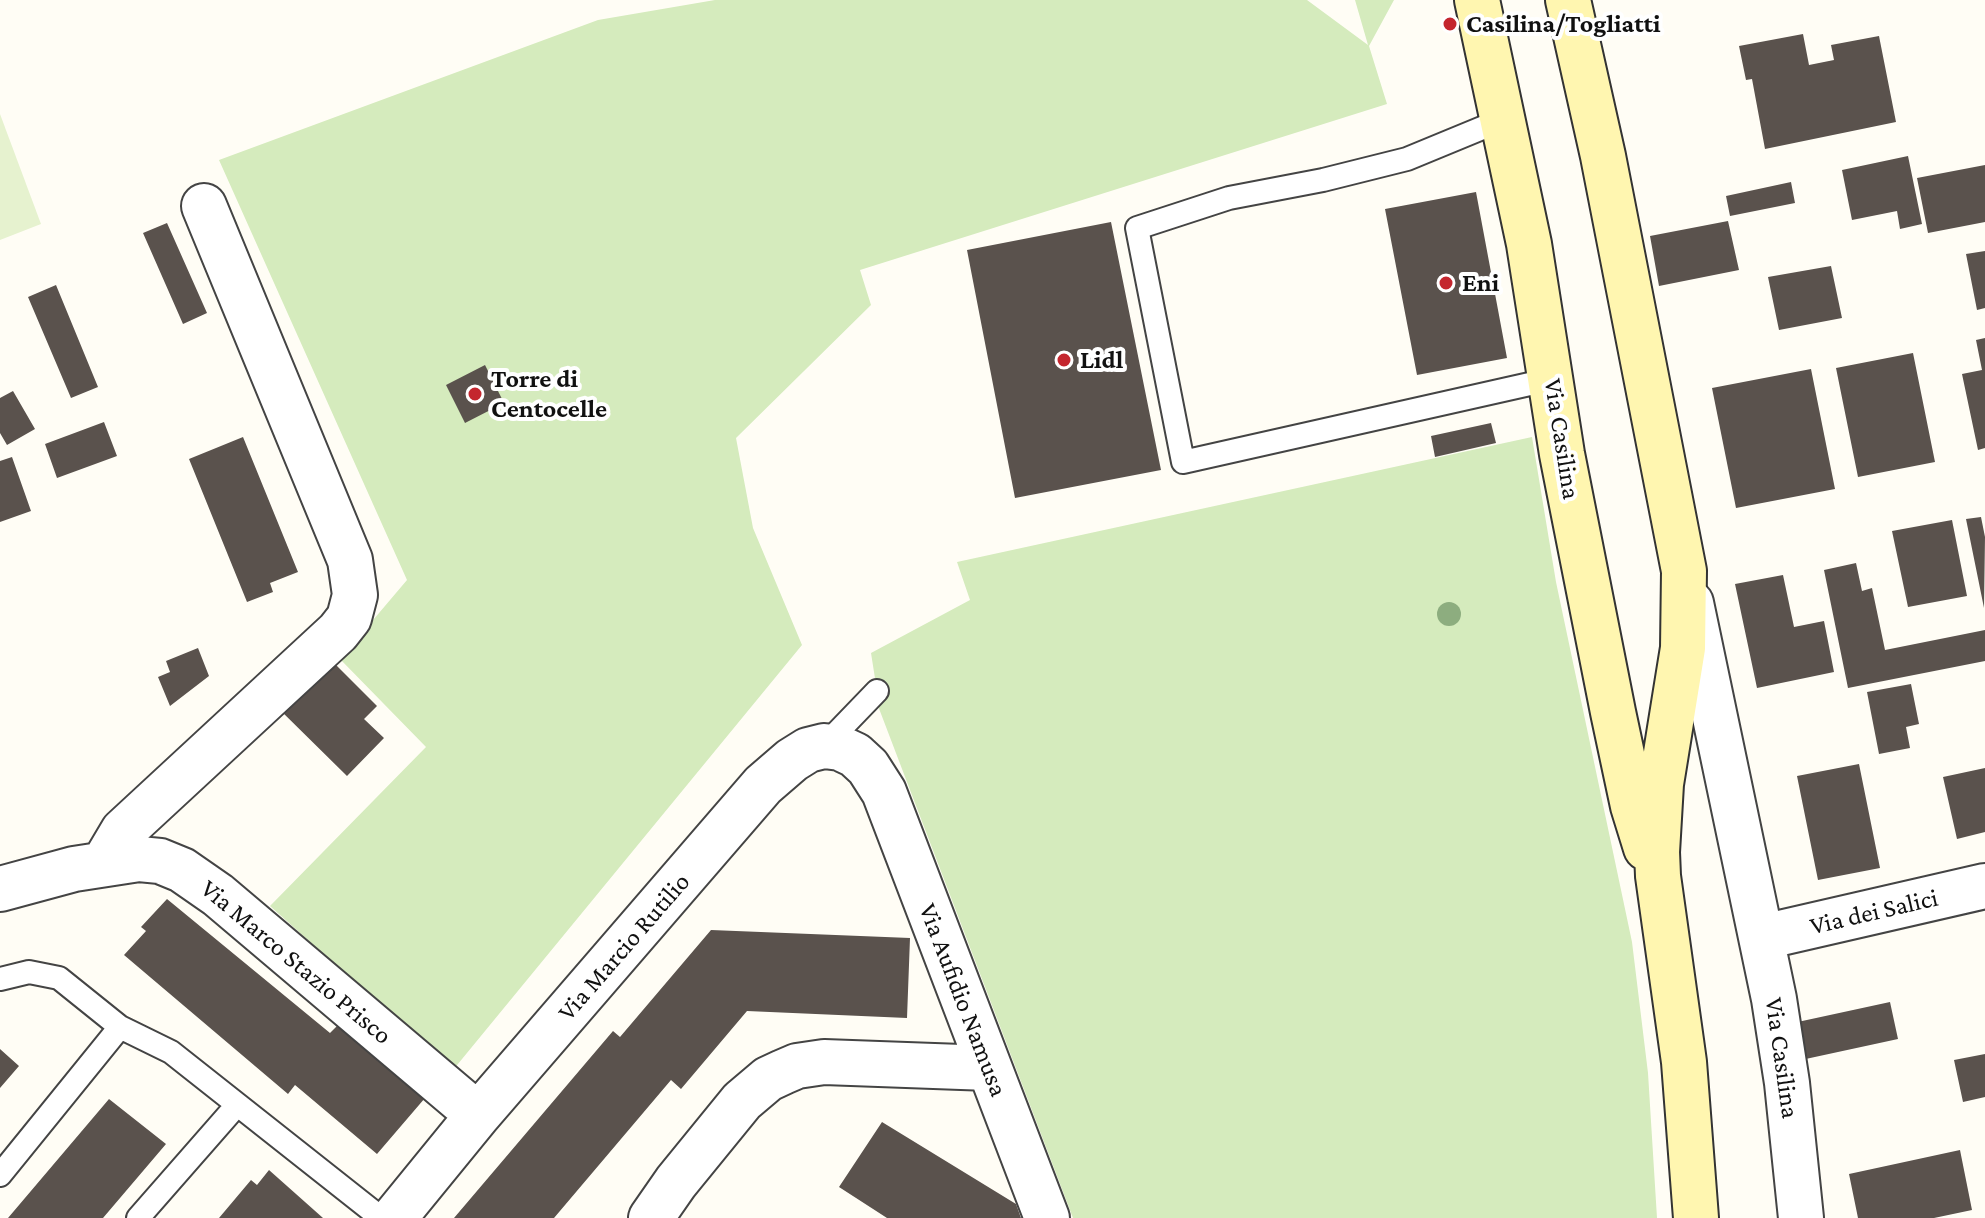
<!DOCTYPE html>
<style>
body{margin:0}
canvas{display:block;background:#fffdf5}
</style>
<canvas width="1985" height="1218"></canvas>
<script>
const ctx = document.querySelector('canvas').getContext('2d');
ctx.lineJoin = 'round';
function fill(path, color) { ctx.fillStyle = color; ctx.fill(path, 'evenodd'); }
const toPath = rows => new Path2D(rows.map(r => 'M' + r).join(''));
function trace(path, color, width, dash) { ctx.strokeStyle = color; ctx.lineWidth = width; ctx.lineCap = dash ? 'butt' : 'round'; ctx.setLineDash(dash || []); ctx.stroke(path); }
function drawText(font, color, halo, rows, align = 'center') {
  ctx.font = font + ' "Crimson Pro",serif'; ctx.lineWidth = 8; ctx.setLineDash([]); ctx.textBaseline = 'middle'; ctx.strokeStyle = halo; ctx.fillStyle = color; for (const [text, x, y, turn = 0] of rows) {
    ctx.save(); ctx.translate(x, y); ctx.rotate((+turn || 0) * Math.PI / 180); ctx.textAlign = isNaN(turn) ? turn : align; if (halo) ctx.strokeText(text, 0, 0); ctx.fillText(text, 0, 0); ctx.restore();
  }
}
fill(toPath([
 [715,0,1307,0,1368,45,1355,0,1394,0,1369,46,1387,104,860,270,871,305,736,438,753,528,802,645,453,1070,270,906,426,747,340,659,407,580,219,160,598,20],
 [1532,437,1556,582,1632,942,1648,1073,1657,1218,1073,1218,875,698,877,691,871,653,970,600,957,562]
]), '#d5ebbd');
fill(toPath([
 [0,114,41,224,0,240]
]), '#e6f2cf');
fill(toPath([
 [1803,34,1809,65,1834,60,1831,45,1879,36,1896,122,1765,149,1752,79,1746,80,1739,46],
 [1908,156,1922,224,1900,229,1897,211,1852,220,1842,170],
 [1985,165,1985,222,1928,233,1917,178],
 [1791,182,1795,203,1730,216,1726,196],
 [1476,192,1507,358,1417,375,1385,209],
 [1728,221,1739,270,1659,286,1650,236],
 [1111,222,1161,470,1015,498,967,250],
 [167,223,207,313,183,324,143,233],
 [1985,251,1985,308,1977,310,1966,254],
 [1831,266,1842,318,1779,330,1768,277],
 [56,285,98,387,71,398,28,297],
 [1985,338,1985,448,1978,450,1962,374,1982,370,1976,340],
 [1913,353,1935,462,1858,477,1836,368],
 [485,365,504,403,465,423,446,385],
 [1811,369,1835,489,1736,508,1712,388],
 [13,391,35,429,7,445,0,433,0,398],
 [104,422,117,456,57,478,45,444],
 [1491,423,1496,443,1435,457,1431,436],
 [243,437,298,572,270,583,273,592,247,602,189,459],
 [12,457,31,511,0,522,0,461],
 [1981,517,1985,537,1984,608,1966,519],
 [1952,520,1967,596,1908,607,1892,531],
 [1856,563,1862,591,1872,588,1885,650,1985,630,1985,661,1848,688,1824,570],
 [1783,575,1794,627,1824,621,1834,672,1757,688,1735,584],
 [198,648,209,676,170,706,158,677,170,672,166,661],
 [328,657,377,706,364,719,384,738,347,776,278,708],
 [1911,684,1919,724,1906,727,1910,748,1879,754,1867,692],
 [1859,764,1880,868,1818,880,1797,776],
 [1985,768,1985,832,1957,839,1943,777],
 [167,899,330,1033,338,1025,425,1098,377,1154,295,1085,288,1094,124,955,146,931,141,927],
 [711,930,910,938,907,1018,747,1011,681,1089,671,1080,554,1218,454,1218,613,1031,620,1037],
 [1890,1002,1898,1039,1801,1060,1793,1023],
 [0,1049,19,1066,0,1088],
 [1985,1054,1985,1097,1963,1102,1954,1060],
 [109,1099,166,1144,103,1218,8,1218],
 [882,1122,1016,1204,1021,1218,887,1218,839,1187],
 [1960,1150,1972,1210,1934,1218,1858,1218,1849,1174],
 [269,1170,323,1218,219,1218,251,1180,257,1185]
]), '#5a524d');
const service = toPath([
 [1504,119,1407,159,1323,180,1229,198,1137,228,1183,462,1552,379],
 [824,746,877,691],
 [0,979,29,972,59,978,120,1027,0,1175],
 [120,1027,171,1052,381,1218],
 [138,1218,237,1105]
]);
const minor = toPath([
 [1691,603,1774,999,1787,1083,1801,1218],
 [104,863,123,831,338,632,349,618,355,595,350,560,204,206],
 [0,889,74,869,139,859,160,861,182,870,218,895,478,1115],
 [1763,937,1985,886],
 [394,1218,478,1115,763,785,792,760,808,750,824,746,840,748,855,755,868,767,884,792,1047,1218],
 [651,1218,676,1182,742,1101,768,1079,783,1072,797,1066,824,1062,989,1068]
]);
const secondary = toPath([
 [1477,0,1529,244,1562,454,1613,712,1633,806,1646,848],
 [1568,0,1603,156,1684,571,1683,648,1661,784,1657,852,1658,876,1684,1062,1696,1218]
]);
trace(service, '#444', 26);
trace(minor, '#444', 48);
trace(secondary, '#333', 48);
trace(service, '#fff', 22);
trace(minor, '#fff', 44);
trace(secondary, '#fff6b0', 44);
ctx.fillStyle = '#8dad7f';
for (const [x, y] of [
 [1449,614]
]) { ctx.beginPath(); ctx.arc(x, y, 12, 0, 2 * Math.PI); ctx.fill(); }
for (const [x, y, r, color] of [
 [1450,24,8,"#c4262e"],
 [1446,283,8,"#c4262e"],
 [1064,360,8,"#c4262e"],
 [475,394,8,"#c4262e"]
]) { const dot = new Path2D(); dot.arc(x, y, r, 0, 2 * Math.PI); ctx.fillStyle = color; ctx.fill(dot); trace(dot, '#fff', 3); }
drawText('bold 26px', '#111', '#fff', [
 ["Casilina/Togliatti",1466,24],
 ["Eni",1462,283],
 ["Lidl",1080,360],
 ["Torre di",491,379],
 ["Centocelle",491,409]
], 'left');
drawText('26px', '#111', '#fff', [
 ["Via Casilina",1562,439,81],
 ["Via dei Salici",1874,912,-13],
 ["Via Marcio Rutilio",624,947,-49],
 ["Via Marco Stazio Prisco",296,962,40],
 ["Via Aufidio Namusa",963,1000,69],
 ["Via Casilina",1782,1058,82]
]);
</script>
